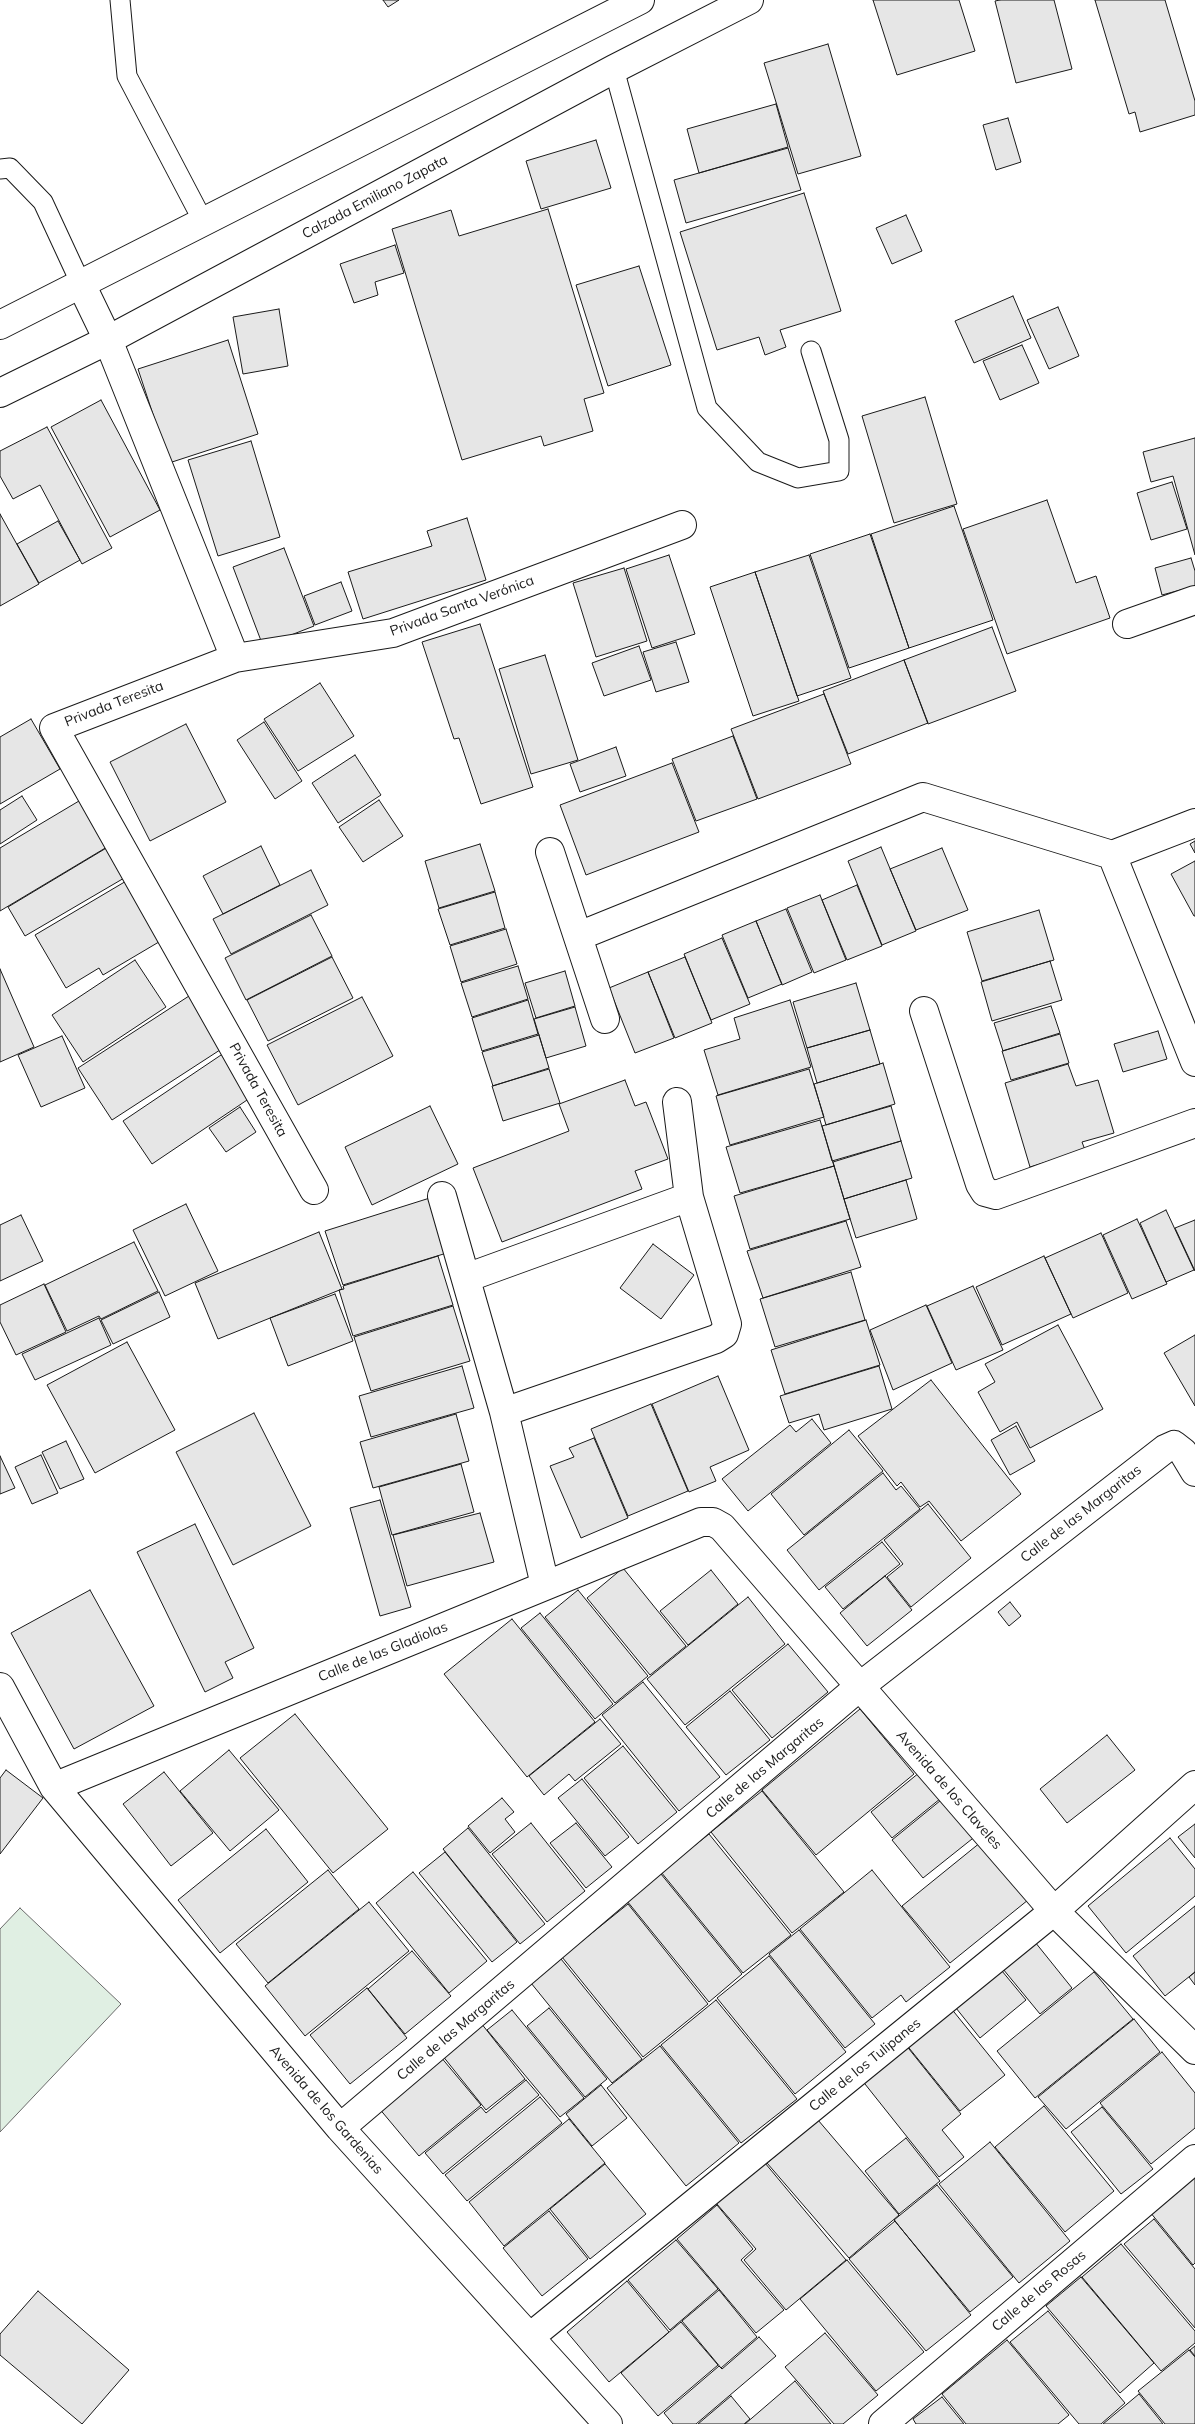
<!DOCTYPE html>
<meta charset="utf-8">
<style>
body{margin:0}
canvas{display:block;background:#fff}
</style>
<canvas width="1195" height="2424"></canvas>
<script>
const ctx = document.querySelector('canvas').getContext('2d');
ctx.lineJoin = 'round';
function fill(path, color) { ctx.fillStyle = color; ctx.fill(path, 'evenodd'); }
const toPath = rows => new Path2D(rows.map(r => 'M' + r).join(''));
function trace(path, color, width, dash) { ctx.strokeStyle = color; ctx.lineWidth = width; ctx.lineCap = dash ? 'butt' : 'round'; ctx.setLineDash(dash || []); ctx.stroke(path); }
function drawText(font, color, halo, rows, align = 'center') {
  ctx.font = font + ' Mulish,sans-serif'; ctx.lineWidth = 4; ctx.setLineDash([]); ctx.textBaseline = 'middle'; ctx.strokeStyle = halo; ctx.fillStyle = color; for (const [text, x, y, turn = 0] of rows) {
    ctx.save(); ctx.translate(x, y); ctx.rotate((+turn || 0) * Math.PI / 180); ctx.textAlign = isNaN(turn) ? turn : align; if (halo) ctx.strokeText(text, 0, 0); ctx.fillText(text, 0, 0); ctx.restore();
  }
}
const green = toPath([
 [20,1908,121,2004,0,2132,0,1929,20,1908]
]);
fill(green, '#e0efe3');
trace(green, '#6a6a6a', 1);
const building = toPath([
 [383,0,399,0,388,7,383,0],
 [873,0,959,0,975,51,897,75,873,0],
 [1000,0,1054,0,1072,69,1016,83,995,1,1000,0],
 [1095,0,1165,0,1195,101,1195,115,1140,132,1135,112,1129,114,1095,0],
 [828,44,861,156,798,174,764,63,828,44],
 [776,104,788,147,699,173,687,129,776,104],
 [1008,118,1021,162,996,170,983,125,1008,118],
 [596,140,611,188,541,209,526,161,596,140],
 [788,148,801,190,686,223,674,180,788,148],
 [804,193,841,311,780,330,786,347,765,355,759,337,717,350,680,232,804,193],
 [548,209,604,393,584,399,593,431,544,446,541,436,462,460,392,229,451,210,459,236,548,209],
 [906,215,922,251,892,264,876,228,906,215],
 [395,245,404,273,375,282,378,295,354,303,340,264,395,245],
 [639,266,671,365,608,386,576,285,639,266],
 [1013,296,1031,338,974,363,955,321,1013,296],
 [1058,307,1079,356,1049,369,1027,320,1058,307],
 [279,309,288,366,243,374,233,317,279,309],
 [228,340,258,434,169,463,138,369,228,340],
 [1022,345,1039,383,1000,400,983,361,1022,345],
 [925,397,957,504,894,523,862,416,925,397],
 [101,400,160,510,110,537,51,427,101,400],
 [47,427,112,548,82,564,40,485,13,499,0,476,0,451,47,427],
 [1195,438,1195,555,1173,476,1151,482,1143,452,1195,438],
 [251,441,280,537,218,556,188,460,251,441],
 [1172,482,1187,529,1151,540,1137,493,1172,482],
 [1047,500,1076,583,1096,576,1110,618,1007,654,963,529,1047,500],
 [954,506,993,620,909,648,871,534,954,506],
 [0,514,39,584,0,606,0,514],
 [467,518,486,580,363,619,348,572,432,546,427,531,467,518],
 [58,521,80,560,39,583,17,544,58,521],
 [870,534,909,648,849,668,810,554,870,534],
 [284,548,314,626,263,646,233,567,284,548],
 [669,555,695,634,652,648,626,569,669,555],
 [809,555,851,678,797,696,755,572,809,555],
 [1191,558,1195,571,1195,586,1162,595,1155,568,1191,558],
 [624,568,647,641,596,657,573,583,624,568],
 [755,572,799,701,753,716,710,587,755,572],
 [341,582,352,611,315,625,304,596,341,582],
 [480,624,533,787,481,804,459,738,454,739,422,642,480,624],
 [992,627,1016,691,928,724,904,660,992,627],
 [676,642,689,682,656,692,643,652,676,642],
 [639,646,651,680,604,696,592,663,639,646],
 [545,655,578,760,531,774,499,669,545,655],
 [904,660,928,723,848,754,823,691,904,660],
 [320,683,354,736,298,771,264,719,320,683],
 [824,694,851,764,758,799,731,729,824,694],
 [31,719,60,769,0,804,0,737,31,719],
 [264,722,302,781,275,799,237,740,264,722],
 [186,724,226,802,150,841,110,762,186,724],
 [733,736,757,799,696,821,672,759,733,736],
 [616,747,626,776,580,792,570,764,616,747],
 [355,755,381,795,338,823,312,783,355,755],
 [672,763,699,832,586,875,560,805,672,763],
 [22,796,37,820,0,844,0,810,22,796],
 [84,798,112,844,0,911,0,848,84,798],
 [379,800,403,836,363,862,339,827,379,800],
 [1195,841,1195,853,1190,844,1195,841],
 [113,844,131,874,25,936,8,907,113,844],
 [480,844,495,891,439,908,425,861,480,844],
 [261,846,280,885,223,914,203,876,261,846],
 [881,847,916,931,882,945,848,861,881,847],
 [942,848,968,910,916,930,890,869,942,848],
 [1195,861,1195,916,1194,916,1171,874,1195,861],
 [311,870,328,905,231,954,213,919,311,870],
 [133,877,169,936,103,975,99,968,66,988,35,935,133,877],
 [857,885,882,946,847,960,822,900,857,885],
 [495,892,505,928,450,945,438,909,495,892],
 [820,895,846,960,814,973,787,908,820,895],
 [786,909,812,972,782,985,756,921,786,909],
 [1039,910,1054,960,982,981,967,932,1039,910],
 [311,915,332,956,246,1000,225,958,311,915],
 [756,921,782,984,748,998,722,935,756,921],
 [506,929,517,964,461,982,450,946,506,929],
 [722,938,750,1004,711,1020,684,954,722,938],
 [332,957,353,998,268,1041,247,1000,332,957],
 [685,957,712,1023,675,1038,648,972,685,957],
 [135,960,166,1007,83,1062,52,1015,135,960],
 [1050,961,1062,1000,992,1021,981,982,1050,961],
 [518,966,528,999,472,1017,461,983,518,966],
 [0,969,34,1047,0,1062,0,969],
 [565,971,575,1006,536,1018,525,983,565,971],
 [648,972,674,1038,635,1053,609,988,648,972],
 [856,983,870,1030,807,1048,793,1002,856,983],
 [189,996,223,1048,112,1120,78,1068,189,996],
 [362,997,393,1056,298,1105,267,1045,362,997],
 [528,1000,538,1034,482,1051,472,1018,528,1000],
 [790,1000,811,1067,718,1095,704,1050,740,1039,734,1018,790,1000],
 [1051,1006,1060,1033,1003,1051,994,1023,1051,1006],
 [575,1007,586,1046,546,1058,534,1019,575,1007],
 [870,1030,880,1064,817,1083,807,1048,870,1030],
 [1158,1031,1167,1059,1123,1072,1114,1044,1158,1031],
 [1060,1034,1069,1063,1011,1080,1002,1051,1060,1034],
 [539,1035,549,1068,493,1086,482,1052,539,1035],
 [62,1036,85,1088,41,1107,18,1055,62,1036],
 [227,1051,256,1094,152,1164,123,1121,227,1051],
 [883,1063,895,1104,826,1125,814,1084,883,1063],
 [1068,1064,1076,1086,1098,1080,1114,1133,1082,1142,1085,1150,1030,1167,1005,1083,1068,1064],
 [549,1069,560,1103,503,1121,492,1086,549,1069],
 [809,1069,824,1117,730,1145,716,1096,809,1069],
 [625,1080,635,1106,646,1102,668,1159,635,1171,642,1189,502,1242,473,1168,569,1131,559,1104,625,1080],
 [430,1106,458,1164,372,1205,345,1147,430,1106],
 [891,1106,901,1141,832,1161,822,1126,891,1106],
 [240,1107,256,1132,226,1152,209,1128,240,1107],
 [820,1120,834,1166,740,1193,726,1147,820,1120],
 [901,1141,912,1178,844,1199,833,1162,901,1141],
 [834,1166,850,1219,750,1249,734,1196,834,1166],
 [906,1180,917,1219,856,1238,844,1199,906,1180],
 [433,1197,450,1252,343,1285,325,1231,433,1197],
 [186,1204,218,1271,165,1296,133,1230,186,1204],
 [1166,1210,1194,1270,1166,1282,1140,1223,1166,1210],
 [21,1215,43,1261,0,1281,0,1225,21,1215],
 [1137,1219,1167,1284,1132,1299,1103,1235,1137,1219],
 [1195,1220,1195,1271,1175,1228,1195,1220],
 [846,1221,861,1267,763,1298,747,1251,846,1221],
 [319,1232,342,1289,218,1339,195,1283,319,1232],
 [1101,1233,1128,1293,1073,1318,1045,1258,1101,1233],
 [134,1242,158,1291,101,1319,99,1316,67,1331,45,1285,134,1242],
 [653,1244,694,1275,661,1319,620,1288,653,1244],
 [438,1256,453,1305,353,1336,339,1290,344,1289,343,1286,438,1256],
 [1044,1256,1071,1314,1002,1345,976,1287,1044,1256],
 [851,1272,865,1320,775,1347,760,1299,851,1272],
 [44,1284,66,1332,16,1355,0,1322,0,1305,44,1284],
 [973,1286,1003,1350,956,1370,927,1306,973,1286],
 [159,1292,170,1317,113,1344,101,1320,159,1292],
 [335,1294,353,1341,288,1366,270,1318,335,1294],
 [926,1305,952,1363,893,1390,870,1330,926,1305],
 [453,1306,470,1361,371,1391,354,1337,453,1306],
 [99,1318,111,1345,35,1380,22,1354,99,1318],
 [866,1320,880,1365,785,1394,771,1350,866,1320],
 [1058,1325,1103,1409,1030,1448,1017,1422,1000,1432,978,1392,995,1382,985,1364,1058,1325],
 [1195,1335,1195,1406,1164,1353,1195,1335],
 [127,1342,175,1430,95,1473,47,1385,127,1342],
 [462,1366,474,1408,371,1437,359,1396,462,1366],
 [879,1366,892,1409,824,1430,819,1414,789,1423,780,1396,879,1366],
 [718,1376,749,1450,710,1467,716,1481,689,1492,652,1404,718,1376],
 [931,1380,1021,1494,961,1541,929,1501,920,1507,901,1482,897,1486,858,1436,931,1380],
 [651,1404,688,1491,628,1516,591,1429,651,1404],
 [254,1413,311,1526,233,1565,176,1452,254,1413],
 [456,1414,469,1461,373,1488,360,1442,456,1414],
 [812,1419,831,1443,748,1511,722,1479,790,1425,796,1432,812,1419],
 [1016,1426,1035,1461,1010,1475,991,1440,1016,1426],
 [849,1430,883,1471,804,1535,771,1494,849,1430],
 [594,1438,628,1518,581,1538,550,1466,574,1457,569,1448,594,1438],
 [66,1441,84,1479,60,1489,42,1452,66,1441],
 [41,1455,58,1493,32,1504,15,1467,41,1455],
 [0,1456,15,1488,0,1494,0,1456],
 [461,1464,474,1512,392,1535,379,1487,461,1464],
 [883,1473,896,1490,901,1486,920,1509,819,1590,787,1550,883,1473],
 [380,1500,411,1607,380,1616,350,1508,380,1500],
 [928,1504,971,1558,911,1607,887,1577,903,1564,884,1540,928,1504],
 [480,1513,494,1562,407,1586,393,1535,480,1513],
 [195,1524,254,1648,225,1662,233,1678,205,1692,137,1552,195,1524],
 [882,1542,900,1564,843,1609,825,1587,882,1542],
 [623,1568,686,1646,650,1675,587,1598,623,1568],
 [711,1570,738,1604,688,1645,660,1611,711,1570],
 [885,1576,912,1610,867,1646,840,1613,885,1576],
 [90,1590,154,1706,74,1749,11,1633,90,1590],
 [578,1590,648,1676,615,1703,545,1617,578,1590],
 [748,1597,785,1644,685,1725,647,1679,748,1597],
 [1010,1602,1021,1616,1009,1626,998,1612,1010,1602],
 [540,1613,613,1704,595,1719,521,1628,540,1613],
 [512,1619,595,1722,527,1777,444,1674,512,1619],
 [788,1644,828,1692,772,1738,732,1690,788,1644],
 [643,1682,720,1777,679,1811,602,1715,643,1682],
 [730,1691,770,1740,726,1775,686,1727,730,1691],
 [860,1709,914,1774,816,1855,762,1790,860,1709],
 [295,1714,388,1829,333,1873,240,1758,295,1714],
 [600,1719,621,1744,575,1781,569,1774,544,1795,529,1776,600,1719],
 [1107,1735,1135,1770,1067,1823,1040,1789,1107,1735],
 [623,1746,677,1812,638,1844,584,1778,623,1746],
 [229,1750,279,1810,230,1851,180,1791,229,1750],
 [925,1768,946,1794,892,1838,871,1812,925,1768],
 [6,1770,43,1798,0,1854,0,1778,6,1770],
 [164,1772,213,1833,171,1866,123,1804,164,1772],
 [582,1779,629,1837,605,1856,558,1798,582,1779],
 [762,1791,844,1892,792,1933,711,1832,762,1791],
 [946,1796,977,1835,923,1878,892,1840,946,1796],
 [502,1798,514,1812,505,1819,515,1832,490,1853,468,1826,502,1798],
 [531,1823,585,1891,547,1922,492,1854,531,1823],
 [576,1823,612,1867,586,1888,550,1843,576,1823],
 [1195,1824,1195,1858,1178,1837,1195,1824],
 [468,1828,545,1924,520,1944,443,1849,468,1828],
 [266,1829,308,1882,220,1953,178,1900,266,1829],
 [709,1834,791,1935,743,1973,661,1872,709,1834],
 [1170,1838,1195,1869,1195,1896,1126,1953,1088,1906,1170,1838],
 [981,1842,1028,1900,950,1963,902,1906,981,1842],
 [445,1852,517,1942,492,1962,419,1873,445,1852],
 [328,1870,359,1909,268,1983,236,1944,328,1870],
 [872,1870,950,1967,906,2002,901,1995,872,2018,800,1929,872,1870],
 [413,1872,487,1961,449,1993,376,1903,413,1872],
 [661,1874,742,1974,709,2002,627,1901,661,1874],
 [369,1902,409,1951,305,2036,265,1986,369,1902],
 [628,1904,708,2004,643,2057,562,1957,628,1904],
 [1195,1906,1195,1972,1165,1996,1133,1956,1195,1906],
 [799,1930,875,2024,845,2048,769,1954,799,1930],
 [1035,1942,1072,1988,1040,2014,1003,1969,1035,1942],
 [412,1951,451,1996,405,2034,368,1989,412,1951],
 [769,1956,846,2052,795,2094,717,1998,769,1956],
 [561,1959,642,2059,612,2083,531,1983,561,1959],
 [1002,1971,1026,2000,980,2038,956,2008,1002,1971],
 [1094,1972,1133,2019,1035,2098,997,2051,1094,1972],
 [1195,1972,1195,1985,1189,1977,1195,1972],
 [367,1988,407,2038,350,2084,310,2035,367,1988],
 [716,2000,797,2099,741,2143,661,2045,716,2000],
 [950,2007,1005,2075,960,2111,905,2043,950,2007],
 [549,2008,607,2079,585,2097,527,2026,549,2008],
 [512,2010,584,2098,560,2117,487,2030,512,2010],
 [1134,2019,1160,2052,1066,2129,1038,2097,1134,2019],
 [481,2023,525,2079,486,2110,442,2055,481,2023],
 [905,2044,961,2114,942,2130,964,2157,939,2177,861,2079,905,2044],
 [660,2046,739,2143,686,2186,607,2088,660,2046],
 [1162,2052,1195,2093,1195,2128,1151,2164,1100,2103,1162,2052],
 [440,2056,481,2105,419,2156,378,2107,440,2056],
 [526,2080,539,2095,443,2174,425,2153,481,2107,486,2113,526,2080],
 [601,2085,627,2118,592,2146,566,2114,601,2085],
 [540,2097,562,2123,467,2201,445,2175,540,2097],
 [1044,2106,1114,2191,1065,2232,995,2147,1044,2106],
 [1102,2107,1153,2169,1121,2194,1071,2132,1102,2107],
 [569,2119,605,2163,504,2246,469,2202,569,2119],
 [818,2120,899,2215,849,2258,767,2163,818,2120],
 [906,2138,940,2181,899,2214,865,2171,906,2138],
 [990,2142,1070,2241,1019,2283,939,2184,990,2142],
 [765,2163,846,2260,786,2310,744,2260,756,2249,716,2203,765,2163],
 [605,2164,646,2214,590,2259,550,2209,605,2164],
 [1195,2174,1195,2263,1193,2265,1150,2212,1195,2174],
 [937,2185,1013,2277,970,2312,894,2220,937,2185],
 [717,2205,753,2249,741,2260,784,2310,756,2333,677,2239,717,2205],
 [549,2211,588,2259,542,2296,503,2248,549,2211],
 [1154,2219,1195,2269,1195,2328,1124,2244,1154,2219],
 [895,2221,971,2315,926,2351,849,2259,895,2221],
 [676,2240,718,2289,670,2330,628,2280,676,2240],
 [1121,2244,1195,2331,1195,2343,1161,2371,1082,2277,1121,2244],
 [847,2260,924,2352,876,2391,800,2299,847,2260],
 [1081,2277,1154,2363,1120,2393,1046,2306,1081,2277],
 [627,2281,669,2332,609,2382,567,2332,627,2281],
 [719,2290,757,2337,721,2368,682,2321,719,2290],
 [38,2291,129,2370,82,2424,0,2355,0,2334,38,2291],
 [1048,2311,1125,2403,1101,2424,1079,2424,1010,2342,1048,2311],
 [681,2322,718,2365,658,2416,621,2373,681,2322],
 [825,2333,878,2395,843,2424,834,2424,785,2367,825,2333],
 [759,2337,776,2356,696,2424,673,2424,664,2413,719,2366,722,2369,759,2337],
 [1007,2340,1069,2415,1058,2424,966,2424,942,2394,1007,2340],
 [1195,2346,1195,2356,1190,2350,1195,2346],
 [1189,2350,1195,2357,1195,2424,1165,2424,1138,2391,1189,2350],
 [795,2381,831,2424,745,2424,795,2381],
 [1139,2394,1163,2424,1103,2424,1139,2394],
 [731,2396,750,2419,744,2424,698,2424,731,2396],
 [942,2397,964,2424,916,2424,913,2419,942,2397]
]);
fill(building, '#e6e6e6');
trace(building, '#1a1a1a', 1);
const service = toPath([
 [120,0,127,76,203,221],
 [614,69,707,408,758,462,798,478,839,471,839,440,811,351],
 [0,169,10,168,43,202,81,284]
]);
const minor = toPath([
 [81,284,108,340,235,658],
 [1127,624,1195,600],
 [550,852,605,1019],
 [1112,855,1195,1062],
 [579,936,923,797,1112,855,1195,823],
 [924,1011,980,1184,985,1192,996,1195,1195,1123],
 [314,1190,54,728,235,658,393,633,682,525],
 [442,1196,504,1412,545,1585],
 [466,1278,689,1197],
 [504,1412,716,1339,724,1334,727,1324,689,1197,677,1102],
 [0,1687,54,1787,340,2128,608,2424],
 [54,1787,701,1522,713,1522,722,1527,1054,1911,1195,2050],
 [340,2128,859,1687,1165,1449,1174,1445,1183,1452,1195,1472],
 [530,2337,1054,1911,1195,1785],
 [883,2424,1195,2159]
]);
const secondary = toPath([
 [0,325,640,0],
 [0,393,108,340,614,69,749,0]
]);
trace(service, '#1a1a1a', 21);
trace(minor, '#1a1a1a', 30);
trace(secondary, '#1a1a1a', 30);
trace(service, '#fff', 19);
trace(minor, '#fff', 28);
trace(secondary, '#fff', 28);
drawText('14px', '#1a1a1a', '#fff', [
 ["Calzada Emiliano Zapata",375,197,-28],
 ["Privada Santa Verónica",462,606,-20],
 ["Privada Teresita",114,704,-21],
 ["Privada Teresita",258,1090,61],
 ["Calle de las Margaritas",1081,1514,-38],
 ["Calle de las Gladiolas",383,1652,-22],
 ["Calle de las Margaritas",765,1768,-40],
 ["Avenida de los Claveles",949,1790,49],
 ["Calle de las Margaritas",456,2030,-40],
 ["Calle de los Tulipanes",865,2065,-39],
 ["Avenida de los Gardenias",326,2110,49],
 ["Calle de las Rosas",1039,2291,-40]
]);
</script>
